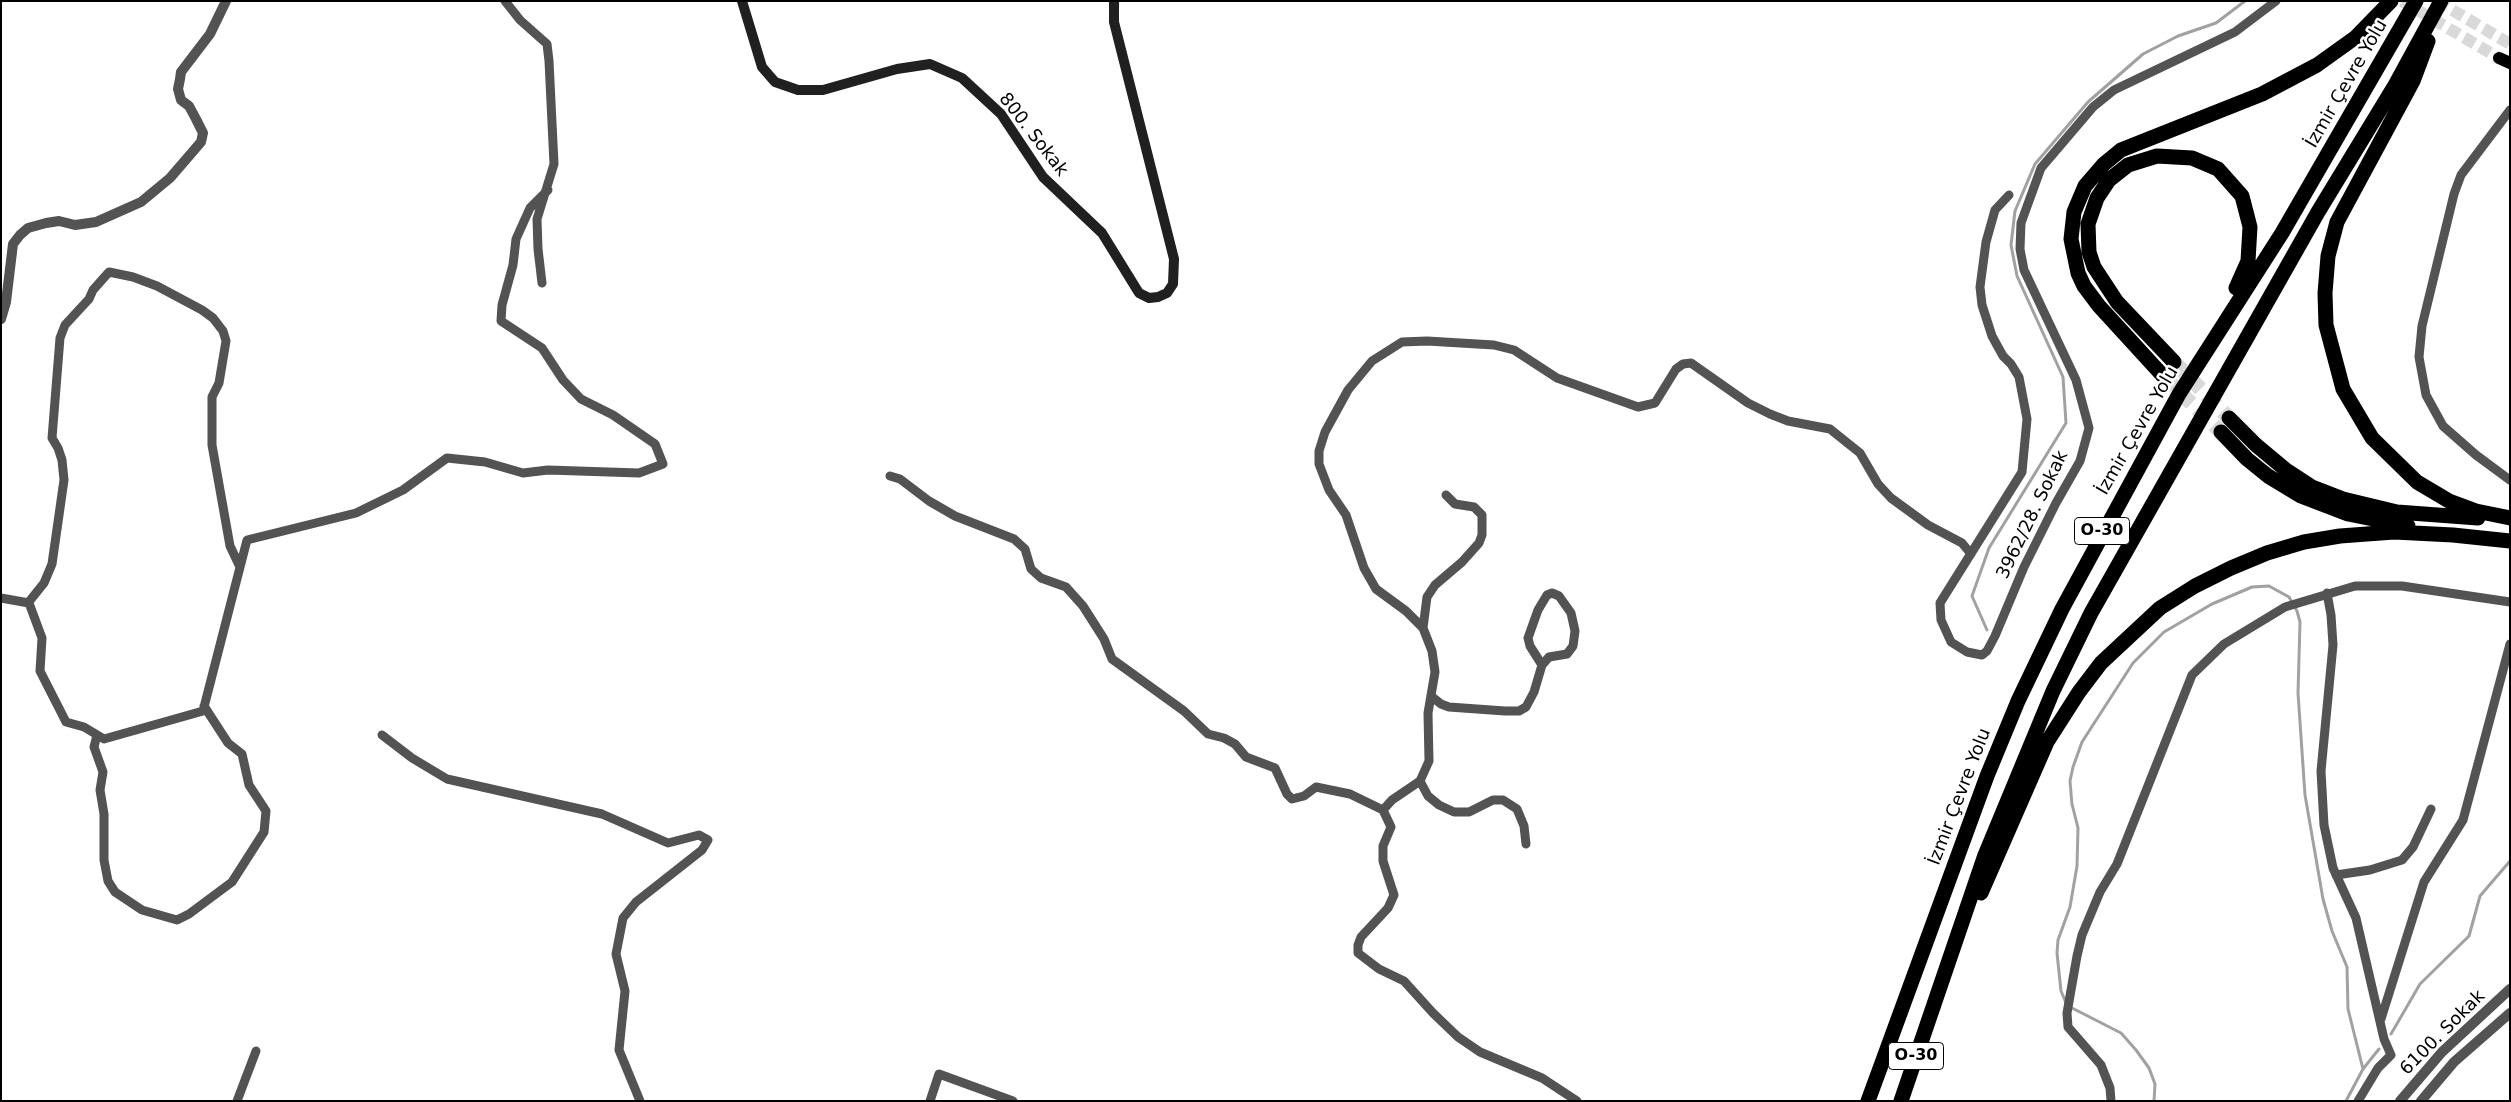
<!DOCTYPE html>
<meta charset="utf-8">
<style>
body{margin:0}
#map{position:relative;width:2511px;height:1102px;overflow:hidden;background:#fff;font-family:"DejaVu Sans",sans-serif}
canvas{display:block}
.frame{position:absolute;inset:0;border:2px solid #000;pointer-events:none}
</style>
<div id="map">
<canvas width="2511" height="1102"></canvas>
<div class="frame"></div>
</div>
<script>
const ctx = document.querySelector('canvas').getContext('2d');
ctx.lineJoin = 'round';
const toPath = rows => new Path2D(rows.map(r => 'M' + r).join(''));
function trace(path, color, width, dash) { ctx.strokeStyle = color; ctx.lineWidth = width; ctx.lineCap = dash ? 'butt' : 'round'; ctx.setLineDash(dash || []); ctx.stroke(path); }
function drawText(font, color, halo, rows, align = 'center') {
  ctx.font = font + ' "DejaVu Sans",sans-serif'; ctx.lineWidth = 5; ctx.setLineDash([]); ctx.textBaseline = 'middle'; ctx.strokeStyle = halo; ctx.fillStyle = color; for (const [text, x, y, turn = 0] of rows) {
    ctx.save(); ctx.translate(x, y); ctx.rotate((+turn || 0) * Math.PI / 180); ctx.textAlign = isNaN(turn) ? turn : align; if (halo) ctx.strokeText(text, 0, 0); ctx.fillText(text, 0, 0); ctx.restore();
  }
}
trace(toPath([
 [1987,630,1972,596,1989,548,2066,423,2063,377,2017,276,2011,245,2015,211,2035,164,2088,102,2143,54,2178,36,2216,23,2245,1],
 [2072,805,2070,781,2073,767,2082,742,2133,663,2164,632,2212,604,2252,587,2269,586,2289,597,2297,611,2300,622,2298,693,2305,795,2323,899,2332,931,2347,967,2348,1009,2363,1069],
 [2066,1003,2061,991,2057,953,2058,940,2070,907,2077,866,2078,828,2072,804],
 [2070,1007,2121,1033,2136,1050,2149,1068,2155,1084,2154,1101],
 [2391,1034,2420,984,2469,936,2480,896,2510,861],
 [2346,1101,2363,1069,2379,1049]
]), '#a1a1a1', 3);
trace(toPath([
 [2402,1,2499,58],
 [2437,1,2510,44]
]), '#d9d9d9', 12, [12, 6]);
trace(toPath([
 [2174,362,2229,418],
 [2164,377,2221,432]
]), '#d9d9d9', 15, [15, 8]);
trace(toPath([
 [505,1,520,20,547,44,549,61,554,164,537,219,538,249,542,283],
 [2510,110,2461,175,2454,194,2422,326,2419,357,2426,395,2443,426,2476,455,2510,480],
 [2009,195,1995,210,1986,242,1980,287,1982,305,1992,336,2003,356,2011,364,2019,377,2027,419,2022,472,1940,603,1941,620,1951,642,1967,652,1982,655,1987,651,1995,636,2024,567,2056,503,2080,461,2089,428,2076,380,2024,270,2020,249,2021,223,2041,168,2093,107,2114,90,2235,32,2276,1],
 [890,476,900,479,929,501,955,516,1014,539,1025,549,1031,569,1041,578,1066,587,1083,606,1104,639,1112,659,1184,711,1208,734,1224,738,1235,744,1246,757,1275,768,1287,794,1292,799,1304,796,1316,787,1350,794,1383,810,1392,800,1420,781,1429,761,1428,713,1435,672,1432,651,1423,628,1406,611,1376,589,1364,568,1346,515,1329,490,1319,464,1319,451,1325,432,1348,390,1372,361,1402,342,1427,341,1494,345,1514,350,1557,378,1638,407,1655,403,1676,369,1683,364,1691,363,1748,403,1770,414,1788,421,1830,429,1860,453,1878,484,1891,498,1928,525,1962,543,1971,554],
 [2327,593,2331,615,2333,645,2321,771,2324,825,2333,868,2356,918,2384,1039,2391,1055,2378,1068,2358,1101],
 [1,598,29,603,42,638,40,671,66,722,84,727,104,739,203,711,247,540,356,513,403,490,447,458,485,462,523,473,548,470,639,473,663,464,655,444,613,415,581,399,563,380,542,348,501,321,502,305,513,265,516,239,530,208,548,190],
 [28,603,44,583,52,564,64,480,62,460,58,448,52,438,60,338,65,325,89,299,93,290,109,272,133,277,157,286,202,310,213,318,223,331,226,341,219,383,212,397,212,445,230,546,240,567],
 [1423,628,1427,597,1435,585,1462,562,1479,543,1482,535,1482,515,1474,507,1455,504,1446,495],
 [1431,696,1441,704,1449,707,1505,711,1519,711,1526,707,1534,692,1542,665,1549,657,1567,654,1573,646,1575,631,1571,613,1559,596,1552,593,1547,595,1538,610,1528,638,1530,646,1542,665],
 [97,735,94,747,103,772,100,790,104,814,104,860,108,881,115,892,142,910,177,920,189,914,232,882,264,832,266,811,249,785,242,754,228,743,204,706],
 [382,735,412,758,447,779,602,814,668,843,699,835,708,840,702,850,636,902,623,918,616,954,625,991,619,1050,640,1101],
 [1420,781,1428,796,1439,805,1454,812,1469,812,1493,800,1503,800,1517,809,1524,826,1526,844],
 [1383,810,1391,827,1383,846,1383,861,1394,895,1388,908,1361,937,1358,945,1358,953,1379,969,1404,981,1433,1013,1458,1037,1480,1052,1542,1078,1577,1101],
 [2336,875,2370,870,2402,860,2413,847,2431,809],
 [2381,1019,2424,882,2463,820,2510,644],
 [237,1101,256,1051],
 [930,1101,939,1074,1013,1101],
 [2111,1101,2110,1088,2101,1065,2068,1027,2067,1013,2077,956,2082,935,2100,892,2117,864,2192,675,2224,644,2285,607,2355,586,2402,586,2510,602]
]), '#535353', 9);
trace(toPath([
 [1,319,6,302,13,244,20,235,28,228,46,223,59,221,75,225,96,222,141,202,170,178,201,142,203,133,196,119,189,106,181,100,178,89,180,79,181,72,210,34,226,1],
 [2400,1101,2442,1052,2510,989],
 [2421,1101,2454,1062,2510,1013]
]), '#535353', 10);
trace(toPath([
 [742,1,762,67,775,82,798,90,823,90,897,69,930,64,962,78,1001,114,1043,177,1102,233,1139,293,1149,298,1158,297,1167,293,1173,284,1174,259,1114,22,1114,1]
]), '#202020', 10);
trace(toPath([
 [2499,58,2510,63]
]), '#000', 12);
trace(toPath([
 [2428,41,2413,81,2337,222,2328,256,2325,293,2326,325,2343,389,2372,438,2417,482,2449,501,2476,511,2510,518],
 [2174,362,2117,302,2094,267,2089,252,2088,224,2097,198,2109,180,2128,165,2157,156,2192,158,2218,169,2242,196,2250,227,2248,261,2236,288],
 [2164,377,2099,306,2084,286,2078,273,2071,239,2074,212,2085,186,2104,164,2121,150,2262,94,2317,65,2356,37,2391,1],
 [2229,418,2256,445,2286,470,2312,487,2343,499,2397,512,2478,518],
 [2221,432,2247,459,2268,476,2301,496,2348,514,2408,526],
 [1981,893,2047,742,2079,692,2101,663,2160,608,2195,586,2231,568,2267,553,2304,542,2340,536,2394,532,2453,535,2510,541],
 [1868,1101,1987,776,2018,701,2062,609,2179,394,2282,233,2416,1],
 [1901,1101,1985,855,2053,691,2091,613,2318,212,2394,87,2441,1]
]), '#000', 15);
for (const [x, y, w] of [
 [2102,531,55],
 [1916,1056,55]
]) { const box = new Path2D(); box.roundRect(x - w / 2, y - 13.5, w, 27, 4); ctx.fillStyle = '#fff'; ctx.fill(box); trace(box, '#000', 1); }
drawText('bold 16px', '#000', null, [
 ["O-30",2102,531],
 ["O-30",1916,1056]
]);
drawText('18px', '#000', '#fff', [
 ["İzmir Çevre Yolu",2347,84,-60],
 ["800. Sokak",1033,135,52],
 ["İzmir Çevre Yolu",2138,431,-60],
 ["3962/28. Sokak",2033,515,-64],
 ["İzmir Çevre Yolu",1960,797,-69],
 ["6100. Sokak",2443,1033,-45]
]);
</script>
